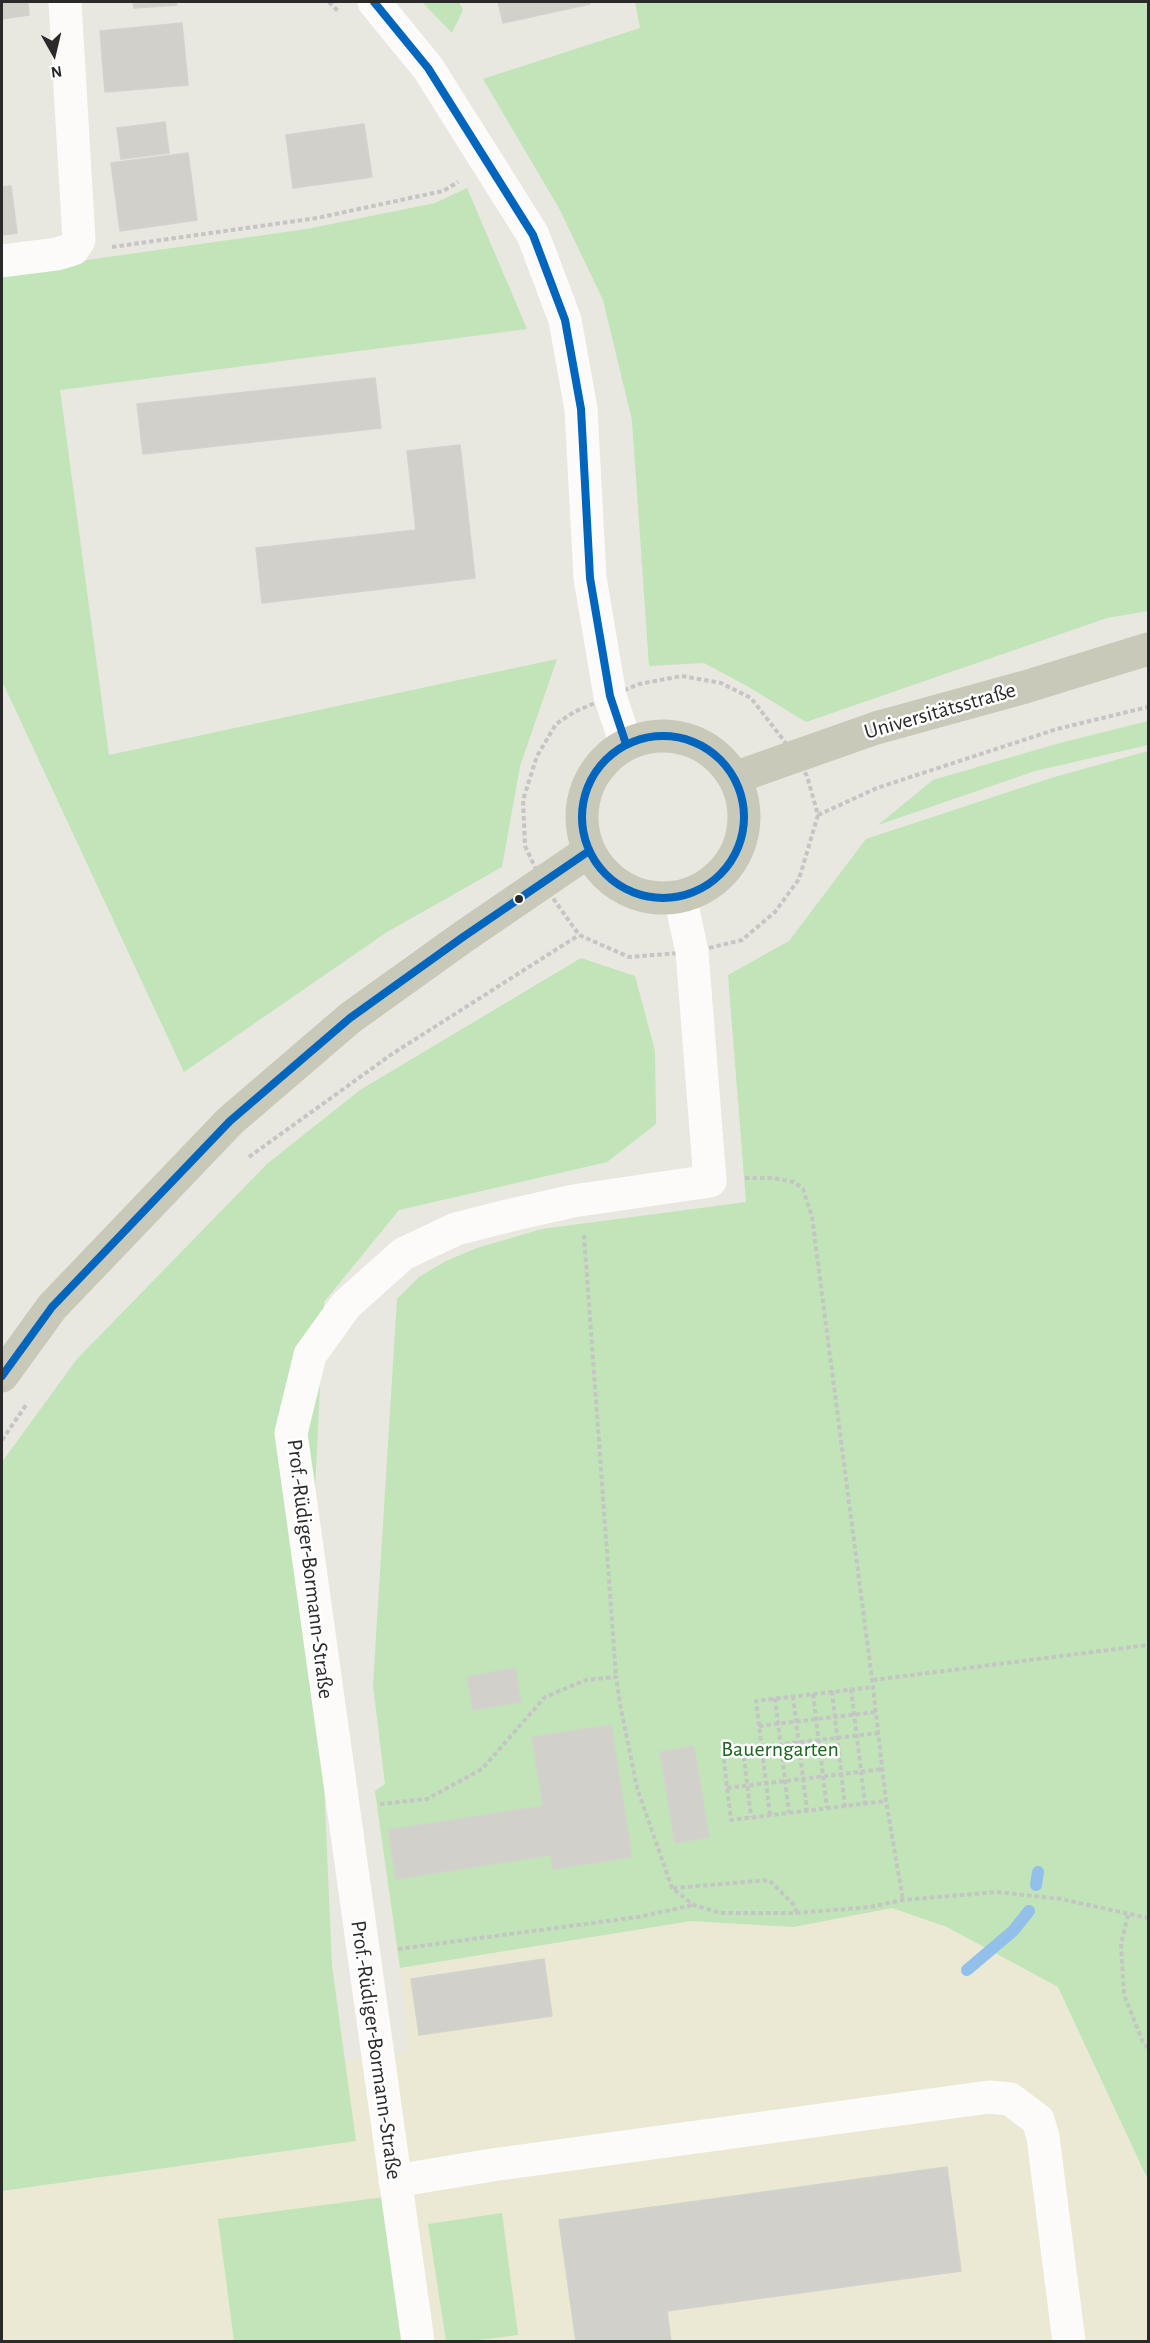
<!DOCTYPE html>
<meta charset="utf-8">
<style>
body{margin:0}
#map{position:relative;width:1150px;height:2343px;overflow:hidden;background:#e8e7e0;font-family:"Alegreya Sans",sans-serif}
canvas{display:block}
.frame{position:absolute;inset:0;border:3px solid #2a2a2a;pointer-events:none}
.north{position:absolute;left:24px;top:24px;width:60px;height:60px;-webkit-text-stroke:4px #fff;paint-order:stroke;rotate:172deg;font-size:16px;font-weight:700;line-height:24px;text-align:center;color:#2a2a2a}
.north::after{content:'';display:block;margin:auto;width:21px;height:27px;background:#2a2a2a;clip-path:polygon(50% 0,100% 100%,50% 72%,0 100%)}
</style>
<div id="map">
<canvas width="1150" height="2343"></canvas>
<div class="frame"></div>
<div class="north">N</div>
</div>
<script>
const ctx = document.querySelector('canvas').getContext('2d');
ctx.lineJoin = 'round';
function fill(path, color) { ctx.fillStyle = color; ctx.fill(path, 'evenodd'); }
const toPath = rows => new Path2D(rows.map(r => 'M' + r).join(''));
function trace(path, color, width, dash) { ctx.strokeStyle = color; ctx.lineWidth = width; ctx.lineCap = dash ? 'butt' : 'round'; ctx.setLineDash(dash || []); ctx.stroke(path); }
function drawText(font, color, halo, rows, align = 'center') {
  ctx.font = font + ' "Alegreya Sans",sans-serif'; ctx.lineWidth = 5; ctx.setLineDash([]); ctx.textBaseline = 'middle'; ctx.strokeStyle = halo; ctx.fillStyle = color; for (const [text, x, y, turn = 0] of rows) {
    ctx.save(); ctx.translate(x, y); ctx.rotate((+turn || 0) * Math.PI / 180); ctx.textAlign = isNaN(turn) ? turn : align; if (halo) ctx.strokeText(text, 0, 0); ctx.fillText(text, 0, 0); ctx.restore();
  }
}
fill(toPath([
 [892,1908,947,1927,1058,1987,1148,2180,1148,2341,2,2342,2,2113,410,2051,400,1968,691,1921,793,1927]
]), '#ebe9d4');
fill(toPath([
 [422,2,459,2,463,10,452,33],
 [635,2,1148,2,1148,611,1107,618,806,722,747,686,704,663,649,666,632,420,603,300,560,210,483,79,640,28],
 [467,188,527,329,60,390,109,755,557,659,520,766,502,867,387,932,184,1072,2,681,2,272,307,229,435,203],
 [1148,721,1148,745,1035,771,878,825,933,780,1060,743],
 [1148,751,1148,2180,1058,1987,947,1927,892,1908,793,1927,691,1921,400,1968,375,1791,385,1784,373,1685,397,1299,419,1277,446,1261,477,1248,542,1229,746,1202,728,975,789,941,866,839,1051,778],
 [581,958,635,976,655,1051,656,1124,607,1162,399,1210,324,1302,313,1532,332,1966,356,2141,2,2191,2,1462,77,1359,267,1164,360,1090],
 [384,2197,403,2341,234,2341,218,2219],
 [502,2213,518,2335,470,2341,446,2341,428,2224]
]), '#c1e4b8');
trace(toPath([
 [1036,1885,1038,1872],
 [967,1970,1013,1931,1029,1911]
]), '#93c0ea', 12);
const building = toPath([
 [2,2,28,2,29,15,2,19,2,2],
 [133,2,176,2,177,5,134,8,133,2],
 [498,2,589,2,590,4,503,23,498,2],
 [182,23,188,85,105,92,100,31,182,23],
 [165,122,169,153,121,159,117,128,165,122],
 [364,124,372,177,293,188,286,135,364,124],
 [188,153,197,220,120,231,111,163,188,153],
 [11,186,17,233,2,235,2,187,11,186],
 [375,378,381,428,143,454,137,404,375,378],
 [460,445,475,578,262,603,256,548,416,530,407,451,460,445],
 [515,1668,521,1702,473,1710,467,1677,515,1668],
 [611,1725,632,1857,553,1869,551,1855,396,1879,388,1830,543,1806,532,1737,611,1725],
 [694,1746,709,1837,675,1843,660,1752,694,1746],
 [544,1959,552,2016,419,2035,411,1979,544,1959],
 [947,2167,961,2271,667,2311,671,2342,576,2342,559,2220,947,2167]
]);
fill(building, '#d1d0cb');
trace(building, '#d3d2cc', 1.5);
trace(toPath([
 [329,2,339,12],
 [112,247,317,218,443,191,458,182],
 [682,676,721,683,751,698,795,755,807,776,818,815,799,879,775,912,742,940,692,952,629,957,579,935,543,884,525,846,523,800,537,756,556,724,574,712,639,684,682,676],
 [818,815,877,788,1057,729,1148,707],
 [249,1157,392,1054,579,935],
 [745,1178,773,1178,794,1182,803,1189,812,1217,873,1687,886,1801,903,1900],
 [584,1235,616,1677],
 [2,1440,26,1405],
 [873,1680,1148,1645],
 [851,1689,865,1804],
 [832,1691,845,1807],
 [813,1694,827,1808],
 [793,1696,807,1811],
 [775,1698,789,1813],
 [759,1726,876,1712],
 [879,1733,723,1751,727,1788,731,1820,886,1801],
 [743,1749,751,1817],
 [727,1788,883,1769],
 [380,1804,427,1799,482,1769,545,1697,586,1680,616,1677,620,1704,637,1788,672,1888,694,1905,720,1913,797,1913,870,1907,903,1900,997,1892,1061,1899,1148,1918],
 [770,1815,756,1701,873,1687],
 [673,1888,769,1880,793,1904,797,1913],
 [1128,1915,1121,1944,1124,1995,1143,2042,1148,2048],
 [398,1949,638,1917,693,1905]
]), '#c6c5c5', 4, [4.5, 3]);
trace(toPath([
 [374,2,428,68,533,235,565,320,581,409,590,578,610,696,626,744],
 [2,261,57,254,73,249,79,240,65,2],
 [395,2181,492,2165,989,2097,1010,2099,1038,2120,1043,2137,1069,2342],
 [418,2342,291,1433,310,1355,346,1305,403,1254,456,1229,507,1216,573,1201,710,1181,692,952,680,896]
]), '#fcfbfa', 33);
trace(toPath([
 '582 817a81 81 0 1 1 162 0a81 81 0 1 1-162 0Z',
 [734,778,876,728,1025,687,1148,649],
 [2,1376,52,1307,230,1121,350,1018,463,937,589,851]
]), '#c9c9b9', 33);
trace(toPath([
 [374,2,428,68,533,235,565,320,581,409,590,578,610,696,626,744],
 '582 817a81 81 0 1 1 162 0a81 81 0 1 1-162 0Z',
 [2,1376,52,1307,230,1121,350,1018,463,937,589,851]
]), '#0065bd', 8);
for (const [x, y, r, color] of [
 [519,899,5,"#2a2a2a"]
]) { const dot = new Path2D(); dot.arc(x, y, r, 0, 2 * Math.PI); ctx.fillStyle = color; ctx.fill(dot); trace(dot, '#fff', 2); }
drawText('22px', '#2a2a2a', '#fff', [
 ["Universitätsstraße",940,711,-16],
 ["Prof.-Rüdiger-Bormann-Straße",310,1569,83],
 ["Prof.-Rüdiger-Bormann-Straße",376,2050,82]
]);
drawText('22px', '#1a671c', '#fff', [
 ["Bauerngarten",780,1749]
]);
</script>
